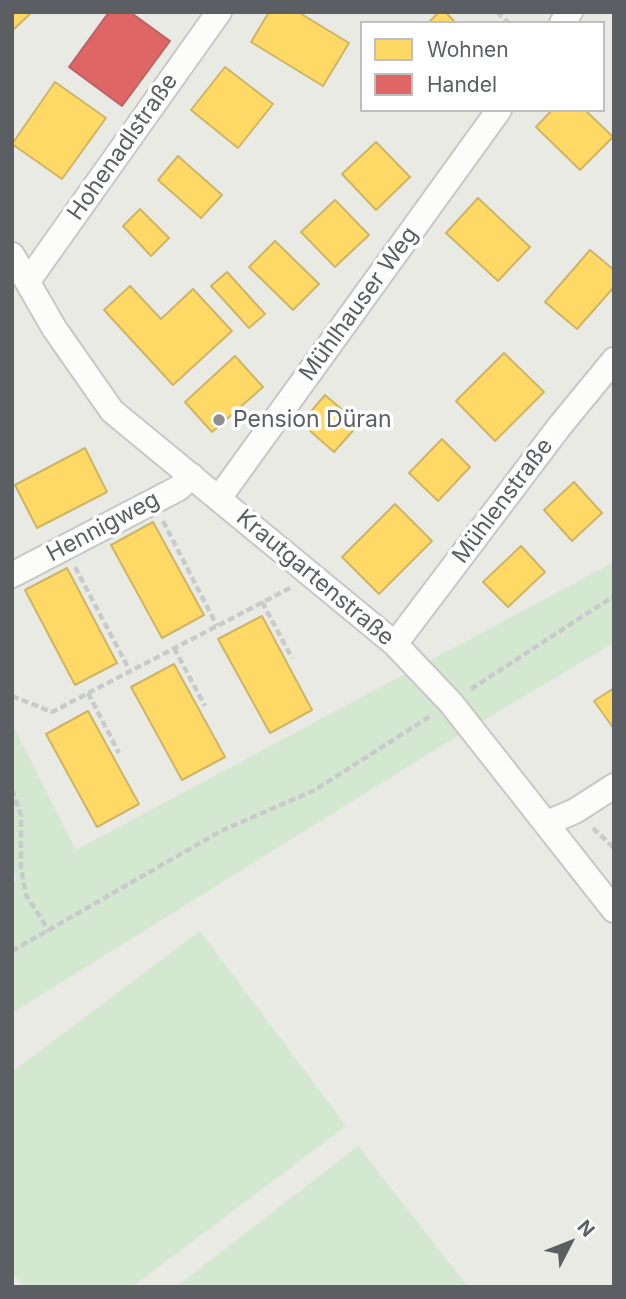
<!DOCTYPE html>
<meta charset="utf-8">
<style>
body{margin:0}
#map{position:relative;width:626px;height:1299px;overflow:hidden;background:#eaeae5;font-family:Inter,sans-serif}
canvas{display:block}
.frame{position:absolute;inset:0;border:14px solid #5b5e63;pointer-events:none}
.legend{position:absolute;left:360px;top:21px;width:245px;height:91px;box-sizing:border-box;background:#fff;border:2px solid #bdbfc1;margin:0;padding:9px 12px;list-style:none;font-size:21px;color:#5b5e63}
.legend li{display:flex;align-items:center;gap:14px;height:35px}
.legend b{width:35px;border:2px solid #bdbfc1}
.north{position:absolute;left:535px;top:1208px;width:70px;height:70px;-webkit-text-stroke:5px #fff;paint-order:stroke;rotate:48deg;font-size:19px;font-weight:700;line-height:28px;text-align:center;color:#5b5e63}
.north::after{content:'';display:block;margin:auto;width:24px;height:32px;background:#5b5e63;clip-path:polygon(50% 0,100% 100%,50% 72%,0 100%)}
</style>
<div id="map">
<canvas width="626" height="1299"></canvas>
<div class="frame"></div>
<ul class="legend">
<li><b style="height:19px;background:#ffd966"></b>Wohnen</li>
<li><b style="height:19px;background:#e06666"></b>Handel</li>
</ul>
<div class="north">N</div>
</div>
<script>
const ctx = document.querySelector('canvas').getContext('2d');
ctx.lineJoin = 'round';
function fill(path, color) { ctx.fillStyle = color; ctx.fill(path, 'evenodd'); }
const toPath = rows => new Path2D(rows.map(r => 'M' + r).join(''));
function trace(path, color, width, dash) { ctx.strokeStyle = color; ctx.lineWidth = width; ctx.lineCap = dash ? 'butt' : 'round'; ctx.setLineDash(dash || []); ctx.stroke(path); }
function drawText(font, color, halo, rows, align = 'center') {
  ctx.font = font + ' Inter,sans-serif'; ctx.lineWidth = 7; ctx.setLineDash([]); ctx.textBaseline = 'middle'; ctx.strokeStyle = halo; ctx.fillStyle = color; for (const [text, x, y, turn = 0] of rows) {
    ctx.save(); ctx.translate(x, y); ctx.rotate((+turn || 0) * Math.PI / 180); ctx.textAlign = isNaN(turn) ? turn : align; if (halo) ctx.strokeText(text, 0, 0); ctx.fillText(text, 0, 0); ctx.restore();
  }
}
fill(toPath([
 [614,562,614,643,470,728,12,1013,12,882,17,880,12,867,12,724,76,850],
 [200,931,346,1126,132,1287,24,1287,12,1272,12,1072],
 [358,1146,468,1287,176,1287]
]), '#d3e7d1');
const homes = toPath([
 [12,12,32,12,12,31,12,12],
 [269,12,298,12,349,43,323,86,251,42,269,12],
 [439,12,445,12,456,23,428,23,439,12],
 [225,67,273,104,238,148,191,110,225,67],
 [55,82,106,118,62,179,12,144,55,82],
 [552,110,585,110,613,137,580,170,536,127,552,110],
 [376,142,410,177,376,210,342,174,376,142],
 [178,156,222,195,201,218,158,180,178,156],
 [478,198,530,247,498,281,446,233,478,198],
 [335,200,369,235,335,267,301,232,335,200],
 [140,209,169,238,151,256,123,226,140,209],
 [275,241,319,284,293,310,249,267,275,241],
 [590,250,614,270,614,287,577,329,545,302,590,250],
 [227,272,265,314,249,328,211,286,227,272],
 [130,286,161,319,193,289,232,331,173,385,104,310,130,286],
 [504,353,544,392,495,441,456,401,504,353],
 [235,356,263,387,212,432,185,402,235,356],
 [325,395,359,424,334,452,301,423,325,395],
 [442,439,470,467,438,501,409,473,442,439],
 [85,448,107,492,37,528,15,485,85,448],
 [574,482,602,513,572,541,544,510,574,482],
 [395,504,432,541,379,594,342,557,395,504],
 [153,522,204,615,162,638,111,545,153,522],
 [521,546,545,572,508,607,483,582,521,546],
 [67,568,117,663,75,685,25,590,67,568],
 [262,616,312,710,270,733,218,639,262,616],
 [174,664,225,757,182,780,131,687,174,664],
 [614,688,614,729,594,701,614,688],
 [88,711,139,804,97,827,46,734,88,711]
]);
fill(homes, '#ffd966');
trace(homes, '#ceb465', 2);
const shops = toPath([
 [109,12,130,12,170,41,122,106,69,67,109,12]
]);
fill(shops, '#e06666');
trace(shops, '#b86465', 2);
const minor = toPath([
 [562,23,570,12],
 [12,255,54,328,112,411,395,644,451,703,614,910],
 [28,281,219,12],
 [219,498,499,110],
 [12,575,179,488,192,476],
 [395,644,559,427,614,360],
 [547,823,575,811,614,786]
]);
trace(minor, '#c7c7c7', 28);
trace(toPath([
 [497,12,509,23],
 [163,521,217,626],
 [75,567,130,671],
 [262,602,292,658],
 [174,648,205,706],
 [471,689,614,596],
 [88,693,119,753],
 [12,696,52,712,292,587],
 [12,790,21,815,21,868,26,895,49,931],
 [593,828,614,848],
 [12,951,221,831,315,790,432,715]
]), '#c8cbc9', 4.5, [7, 3.5]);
trace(minor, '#fcfcfb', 24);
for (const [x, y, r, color] of [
 [219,420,7,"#8d8f90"]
]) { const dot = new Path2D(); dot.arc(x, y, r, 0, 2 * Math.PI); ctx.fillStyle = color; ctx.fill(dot); trace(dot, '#fff', 2.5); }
drawText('23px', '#5b5e63', '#fff', [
 ["Hohenadlstraße",123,147,-55],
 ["Mühlhauser Weg",359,304,-54],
 ["Mühlenstraße",503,501,-53],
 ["Hennigweg",103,527,-28],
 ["Krautgartenstraße",315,578,40]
]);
drawText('23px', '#5b5e63', '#fff', [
 ["Pension Düran",233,420]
], 'left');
</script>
